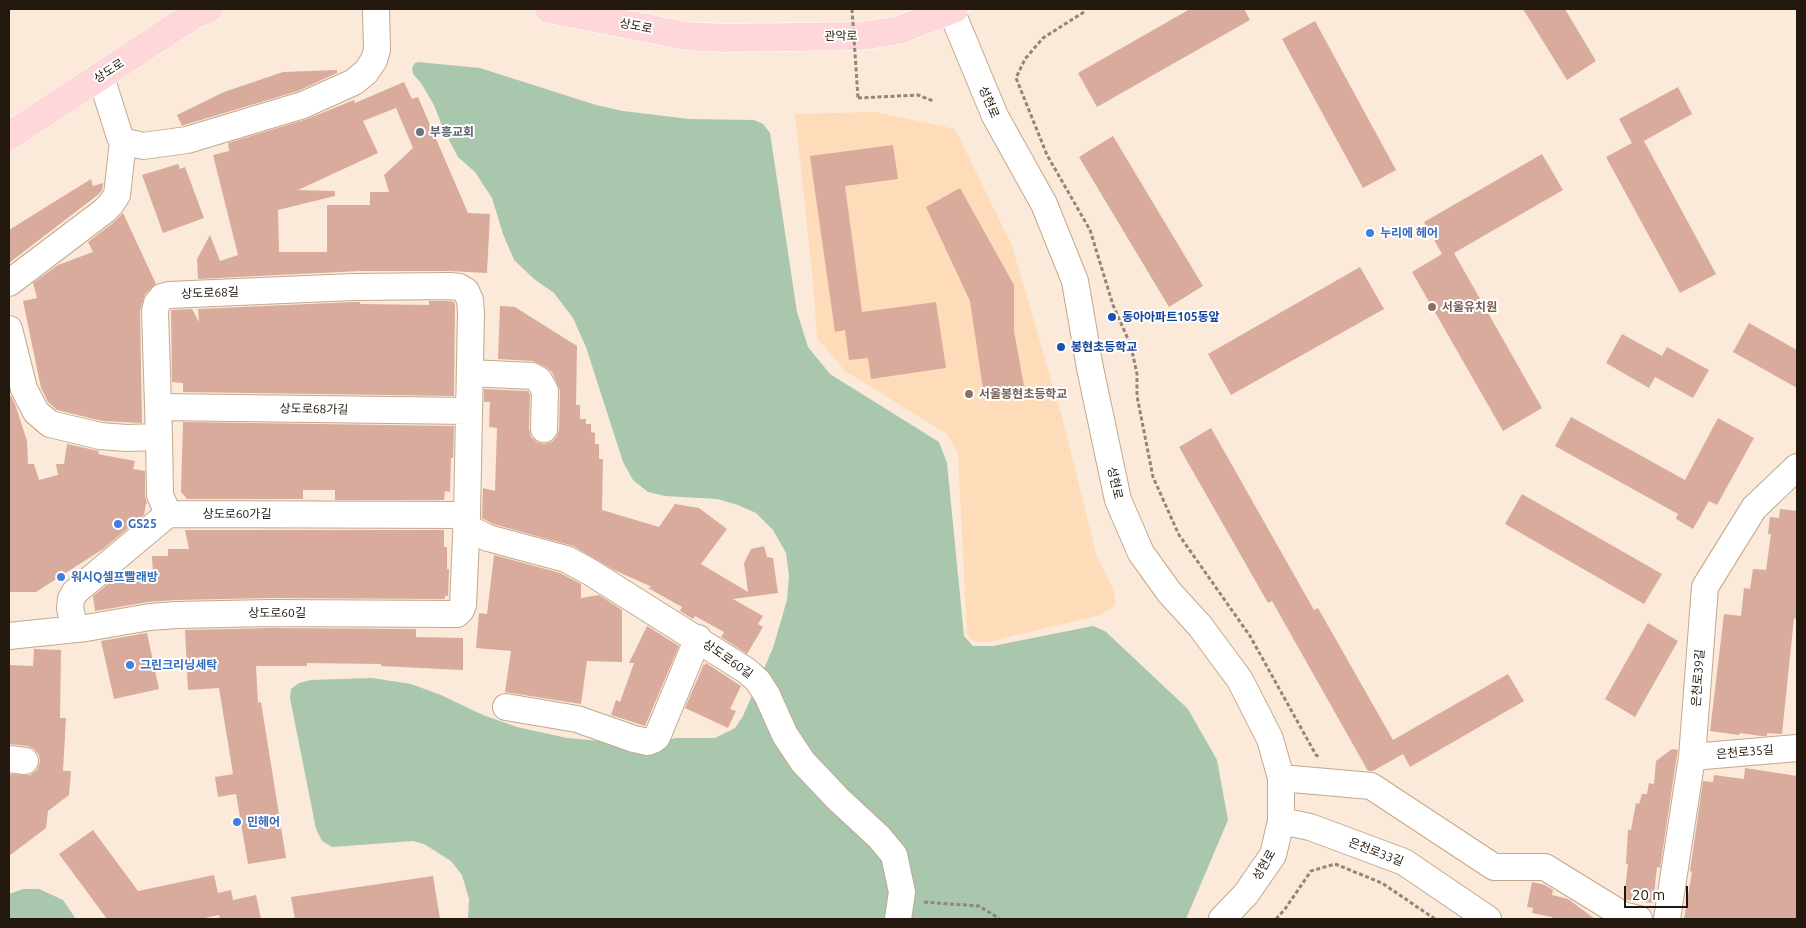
<!DOCTYPE html>
<meta charset="utf-8">
<style>
body{margin:0}
#map{position:relative;width:1806px;height:928px;overflow:hidden;background:#fbead9;font-family:Ubuntu,sans-serif}
canvas{display:block}
.frame{position:absolute;inset:0;border:10px solid #22180d;pointer-events:none}
.scale{position:absolute;left:1624px;top:886px;width:64px;height:22px;box-sizing:border-box;border:2px solid #22180d;border-top:0;padding-left:6px;font-size:15px;line-height:18px;white-space:nowrap;color:#22180d;-webkit-text-stroke:4px #fff;paint-order:stroke}
</style>
<div id="map">
<canvas width="1806" height="928"></canvas>
<div class="frame"></div>
<div class="scale">20 m</div>
</div>
<script>
const ctx = document.querySelector('canvas').getContext('2d');
ctx.lineJoin = 'round';
function fill(path, color) { ctx.fillStyle = color; ctx.fill(path, 'evenodd'); }
const toPath = rows => new Path2D(rows.map(r => 'M' + r).join(''));
function trace(path, color, width, dash) { ctx.strokeStyle = color; ctx.lineWidth = width; ctx.lineCap = dash ? 'butt' : 'round'; ctx.setLineDash(dash || []); ctx.stroke(path); }
function drawText(font, color, halo, rows, align = 'center') {
  ctx.font = font + ' Ubuntu,"Noto Sans KR",sans-serif'; ctx.lineWidth = 4; ctx.setLineDash([]); ctx.textBaseline = 'middle'; ctx.strokeStyle = halo; ctx.fillStyle = color; for (const [text, x, y, turn = 0] of rows) {
    ctx.save(); ctx.translate(x, y); ctx.rotate((+turn || 0) * Math.PI / 180); ctx.textAlign = isNaN(turn) ? turn : align; if (halo) ctx.strokeText(text, 0, 0); ctx.fillText(text, 0, 0); ctx.restore();
  }
}
fill(toPath([
 [876,112,955,129,1012,246,1062,417,1096,554,1113,589,1116,603,1114,606,1100,615,992,641,974,642,967,634,958,453,947,434,845,371,817,338,813,281,795,114]
]), '#fedcb9');
fill(toPath([
 [418,62,480,68,596,105,623,111,689,119,754,120,763,124,770,133,797,312,808,347,830,374,939,442,947,463,964,636,973,646,993,646,1093,626,1105,631,1188,709,1217,760,1228,820,1186,919,468,919,469,899,462,875,451,861,424,844,413,841,332,847,322,841,316,829,290,698,291,689,299,683,311,680,372,678,411,684,441,695,483,715,517,727,567,738,622,743,663,741,676,738,715,738,735,728,743,716,773,648,787,600,789,576,786,553,773,530,756,513,738,505,717,499,665,496,648,492,633,480,623,462,586,347,573,318,554,293,534,279,514,260,503,234,492,198,475,172,458,157,444,131,434,105,421,83,413,74,412,68,415,63],
 [23,889,39,889,63,900,76,919,9,919,9,894]
]), '#a8c7ad');
fill(toPath([
 [1190,9,1244,9,1250,20,1097,107,1078,73],
 [1523,9,1565,9,1596,61,1567,80],
 [1315,21,1396,170,1363,188,1282,39],
 [337,70,337,73,298,91,184,125,182,126,177,115,224,92,283,72],
 [404,82,412,99,418,97,468,213,490,214,487,273,450,271,360,271,198,279,197,259,210,235,220,261,238,255,213,155,229,151,228,143,307,119,354,100,355,103],
 [396,108,413,148,384,175,389,192,370,192,370,205,327,205,327,252,279,252,278,210,335,196,335,191,298,190,378,153,363,121],
 [1678,87,1692,114,1644,141,1716,274,1680,293,1606,157,1632,143,1619,119],
 [1113,136,1203,286,1169,307,1079,157],
 [893,145,898,179,845,186,862,312,936,302,946,368,871,379,868,358,849,360,845,330,835,332,810,156],
 [1542,154,1563,190,1454,253,1542,408,1503,431,1412,272,1442,254,1424,222],
 [178,164,180,169,185,167,204,218,163,233,142,175],
 [91,179,93,186,103,183,102,190,99,194,9,263,9,230],
 [960,188,1014,285,1014,331,1024,386,983,389,970,301,926,207],
 [123,213,156,284,145,294,140,311,142,423,102,421,57,410,48,402,41,388,23,301,37,298,33,283,58,265,93,252,88,242,113,223],
 [1360,267,1384,309,1231,395,1208,354],
 [429,301,449,301,454,302,455,304,454,396,183,392,183,383,172,382,171,310,192,309,199,322,198,309,353,302,360,302,360,304,429,305],
 [500,306,515,307,577,346,576,405,580,405,580,419,586,419,586,424,591,424,591,432,595,433,595,444,599,444,599,459,603,459,602,510,659,527,675,504,699,508,727,529,701,564,748,592,744,563,751,549,764,546,767,557,773,558,778,593,733,599,763,616,758,624,763,627,747,654,721,637,724,632,695,616,693,619,680,611,682,607,648,588,652,587,614,570,573,546,493,524,482,518,483,488,495,491,497,428,489,427,490,402,484,402,484,389,528,391,530,395,529,429,531,437,537,442,544,444,552,442,557,436,559,429,560,391,552,372,546,367,533,361,498,359],
 [1749,323,1797,350,1797,388,1733,352],
 [1622,334,1662,356,1667,347,1709,370,1693,398,1655,377,1649,388,1606,363],
 [9,396,11,396,15,404,27,441,28,464,34,464,39,480,58,475,56,464,64,464,67,444,99,451,98,454,135,461,133,469,145,471,145,495,147,504,146,504,144,515,103,549,36,592,9,592],
 [1571,417,1685,480,1718,418,1754,438,1717,505,1709,501,1693,529,1676,519,1678,514,1555,446],
 [183,422,454,426,453,458,451,458,450,492,445,491,444,500,335,500,335,490,303,490,303,499,187,499,181,492],
 [1211,428,1314,610,1318,608,1393,740,1508,674,1524,701,1410,767,1403,754,1373,771,1368,771,1272,601,1268,603,1179,447],
 [1522,494,1662,574,1644,604,1505,524],
 [1780,509,1797,511,1797,619,1794,618,1782,734,1767,733,1767,736,1761,736,1740,733,1739,735,1710,731,1724,614,1741,616,1744,588,1750,589,1753,569,1766,570,1771,534,1768,534,1770,517,1779,518],
 [185,530,444,530,444,547,447,547,447,569,449,569,448,596,445,596,445,599,271,598,176,600,148,602,95,611,93,596,114,579,153,575,152,556,168,556,168,549,189,549],
 [494,555,560,573,581,584,581,598,599,595,622,610,622,662,587,661,581,704,505,692,511,651,476,648,479,613,487,614],
 [1648,623,1678,641,1635,717,1605,699],
 [647,626,679,646,645,726,611,715,616,700,620,702,634,663,629,663],
 [271,628,416,629,416,637,463,638,463,670,381,666,381,664,307,663,307,666,256,666,258,703,261,702,286,858,248,864,236,794,218,797,215,777,233,774,219,688,188,690,185,630],
 [147,633,159,689,114,699,101,641],
 [34,649,61,650,60,718,66,718,63,771,71,771,69,795,48,811,46,828,9,856,9,774,30,775,37,770,40,762,39,755,34,749,27,746,9,744,9,665,33,666],
 [706,663,741,686,730,709,736,711,728,728,685,708,704,664,705,665],
 [1672,749,1678,750,1677,755,1660,868,1657,867,1653,903,1627,900,1624,898,1628,864,1626,864,1628,830,1631,830,1636,803,1639,804,1642,794,1647,794,1649,783,1654,784,1656,761],
 [1745,768,1797,776,1797,882,1796,899,1797,900,1797,919,1684,919,1692,872,1690,871,1703,781,1713,782,1714,775,1744,779],
 [93,830,138,891,214,875,218,893,231,890,233,900,256,895,261,919,220,919,219,915,200,919,107,919,59,854],
 [433,876,440,919,295,919,291,897],
 [1532,882,1545,885,1553,890,1552,895,1568,899,1595,919,1552,919,1552,917,1532,913,1533,908,1527,907]
]), '#d9ab9d');
const minor = toPath([
 [951,10,995,116,1044,204,1075,281,1090,368,1118,500,1141,553,1169,592,1200,626,1240,680,1270,739,1281,778,1281,821,1273,855,1246,894,1222,919],
 [101,77,120,137,123,141,143,146,187,140,303,105,354,82,366,72,374,60,377,50,376,9],
 [9,283,104,211,111,204,117,195,123,141],
 [9,329,24,389,36,412,50,424,100,436,127,438,159,437,155,311,157,303,162,297,169,295,353,287,450,286,459,287,466,291,470,300,471,313,467,515,463,605,461,610,457,614,271,613,176,615,150,617,86,628,9,636],
 [470,373,532,376,539,380,545,391,544,429],
 [159,407,469,411],
 [159,437,160,495,168,514],
 [466,527,488,538,566,559,590,572,747,671,758,681,767,695,785,735,803,762,838,799,879,837,894,855,902,892,898,919],
 [75,629,70,608,71,599,75,592,168,514,467,515],
 [506,707,577,719,634,739,648,742,653,740,657,737,698,638],
 [1692,757,1797,748],
 [9,759,25,761],
 [1281,778,1371,786,1494,867,1545,867,1623,915,1639,919],
 [1281,821,1310,827,1404,862,1488,919],
 [1667,919,1692,757,1705,587,1754,508,1797,467]
]);
const major = toPath([
 [549,9,686,36,723,38,862,36,899,30,954,9],
 [9,136,195,14,209,9]
]);
trace(minor, '#c3a88c', 28);
trace(major, '#fff', 29);
trace(toPath([
 [1084,12,1043,38,1025,59,1016,78,1047,155,1090,230,1113,305,1131,346,1137,374,1137,396,1153,477,1179,535,1250,636,1316,755,1319,757],
 [858,98,918,95,933,101],
 [924,902,979,906,1000,919],
 [1276,919,1285,909,1311,871,1335,864,1382,883,1435,919]
]), '#938577', 3, [4, 2.5]);
trace(minor, '#fff', 26);
trace(major, '#fed7db', 28);
trace(toPath([
 [852,9,858,98]
]), '#938577', 3, [4, 2.5]);
for (const [x, y, r, color] of [
 [420,132,5,"#6b7280"],
 [1370,233,5,"#3f7fe0"],
 [1432,307,5,"#8d6e63"],
 [1112,317,5,"#1a4fb4"],
 [1061,347,5,"#1a4fb4"],
 [969,394,5,"#8d6e63"],
 [118,524,5,"#3f7fe0"],
 [61,577,5,"#3f7fe0"],
 [130,665,5,"#3f7fe0"],
 [237,822,5,"#3f7fe0"]
]) { const dot = new Path2D(); dot.arc(x, y, r, 0, 2 * Math.PI); ctx.fillStyle = color; ctx.fill(dot); trace(dot, '#fff', 2); }
drawText('12px', '#22180d', '#fff', [
 ["상도로",636,26,11],
 ["관악로",841,36,-1],
 ["상도로",109,71,-33],
 ["성현로",989,102,67],
 ["상도로68길",210,293,-2],
 ["상도로68가길",314,409,1],
 ["성현로",1115,483,77],
 ["상도로60가길",237,514],
 ["상도로60길",277,613],
 ["상도로60길",728,659,35],
 ["은천로39길",1698,678,-86],
 ["은천로35길",1745,752,-5],
 ["은천로33길",1376,852,21],
 ["성현로",1264,865,-60]
]);
drawText('bold 12px', '#5b616d', '#fff', [
 ["부흥교회",430,132]
], 'left');
drawText('bold 12px', '#366cbe', '#fff', [
 ["누리에 헤어",1380,233],
 ["GS25",128,524],
 ["워시Q셀프빨래방",71,577],
 ["그린크리닝세탁",140,665],
 ["민헤어",247,822]
], 'left');
drawText('bold 12px', '#785e54', '#fff', [
 ["서울유치원",1442,307],
 ["서울봉현초등학교",979,394]
], 'left');
drawText('bold 12px', '#164399', '#fff', [
 ["동아아파트105동앞",1122,317],
 ["봉현초등학교",1071,347]
], 'left');
</script>
